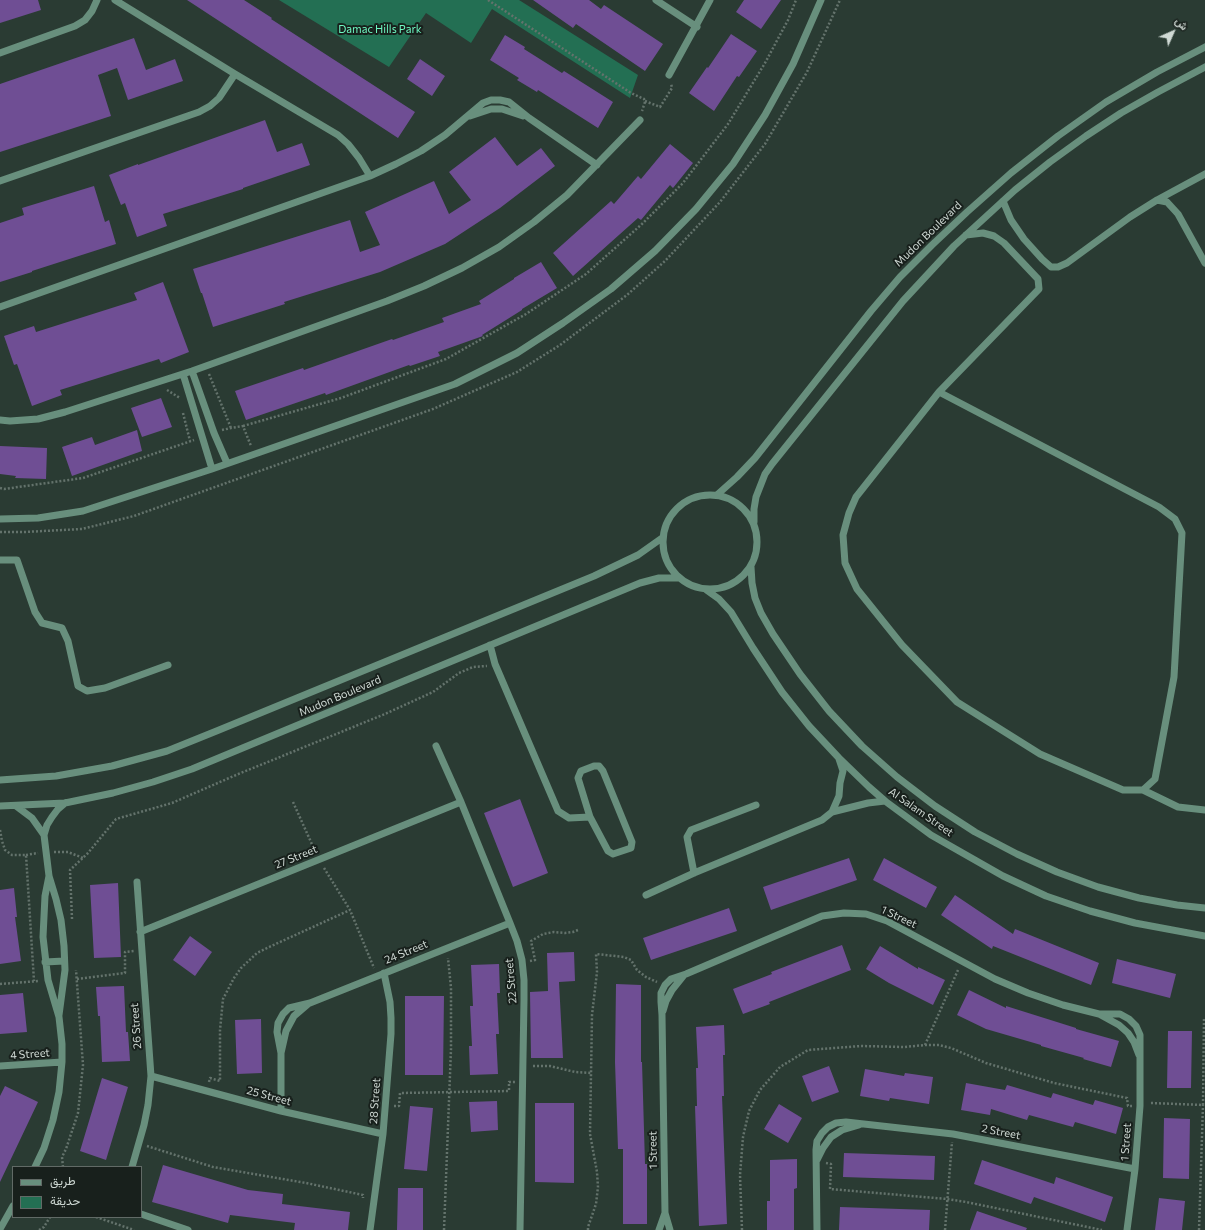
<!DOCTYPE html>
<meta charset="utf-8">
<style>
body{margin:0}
#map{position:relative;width:1205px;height:1230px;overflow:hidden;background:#2a3b33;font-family:Commissioner,Vazirmatn,sans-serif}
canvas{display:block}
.legend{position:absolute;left:12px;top:1166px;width:130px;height:52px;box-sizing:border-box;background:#18201c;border:1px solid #616a66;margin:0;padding:5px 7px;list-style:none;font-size:12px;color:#cfd9d4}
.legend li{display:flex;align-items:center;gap:8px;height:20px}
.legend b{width:20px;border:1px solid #616a66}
.north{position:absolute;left:1153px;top:12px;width:40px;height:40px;-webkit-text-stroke:3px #18201c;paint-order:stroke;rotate:45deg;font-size:11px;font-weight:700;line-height:16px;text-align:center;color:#cfd9d4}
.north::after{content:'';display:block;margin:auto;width:14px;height:18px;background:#cfd9d4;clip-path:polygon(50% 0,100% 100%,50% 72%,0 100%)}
</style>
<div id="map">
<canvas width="1205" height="1230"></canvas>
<ul class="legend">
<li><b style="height:5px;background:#688f7d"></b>طريق</li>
<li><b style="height:11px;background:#236f53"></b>حديقة</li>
</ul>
<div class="north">ش</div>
</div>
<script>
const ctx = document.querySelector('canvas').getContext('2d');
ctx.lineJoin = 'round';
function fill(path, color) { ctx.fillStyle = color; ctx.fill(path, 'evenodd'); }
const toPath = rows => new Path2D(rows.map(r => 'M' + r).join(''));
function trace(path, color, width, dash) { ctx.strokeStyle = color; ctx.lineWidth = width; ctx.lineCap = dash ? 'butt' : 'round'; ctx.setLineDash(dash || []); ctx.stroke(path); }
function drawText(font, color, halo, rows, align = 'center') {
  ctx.font = font + ' Commissioner,sans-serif'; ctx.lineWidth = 4; ctx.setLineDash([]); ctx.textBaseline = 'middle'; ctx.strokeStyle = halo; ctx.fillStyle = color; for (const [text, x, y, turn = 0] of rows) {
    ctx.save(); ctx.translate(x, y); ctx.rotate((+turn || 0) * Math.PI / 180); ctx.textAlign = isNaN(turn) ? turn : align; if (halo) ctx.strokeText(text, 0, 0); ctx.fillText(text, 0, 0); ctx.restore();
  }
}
fill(toPath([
 [279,0,519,0,638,75,630,98,492,9,471,43,426,13,389,67]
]), '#236f53');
fill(toPath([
 [0,0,38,0,41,10,0,23],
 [187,0,244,0,272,18,271,19,415,112,398,138],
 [533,0,589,0,601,9,604,5,663,44,645,71,576,24,573,28],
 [744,0,781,0,761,29,736,12],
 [731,34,757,51,739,77,737,76,714,111,689,93,707,67,708,68],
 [505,35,525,47,524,49,562,73,564,71,613,102,598,128,538,90,537,92,517,80,519,78,490,60],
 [134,38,146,70,175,59,183,81,128,100,117,68,98,75,111,116,0,152,0,84],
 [420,59,445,76,432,96,407,79],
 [265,120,277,152,302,143,310,165,243,188,243,189,163,214,167,226,137,237,125,203,121,205,109,175,138,164,138,165],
 [495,137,517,166,541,148,555,166,500,208,445,244,380,272,284,302,285,304,213,327,202,293,201,293,193,269,350,220,360,252,380,245,365,212,434,181,449,214,471,200,449,172],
 [670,144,693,163,673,188,670,185,641,220,638,218,573,276,553,253,611,201,614,204,638,176,641,179],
 [94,186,105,222,109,220,116,244,32,271,32,272,0,282,0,223,24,215,22,208],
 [541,262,557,288,522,309,522,310,482,335,483,336,438,352,440,356,410,366,409,365,326,395,325,393,246,420,235,391,303,368,304,370,392,339,393,340,444,322,442,318,481,304,479,301,514,279,514,278],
 [163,282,189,352,161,363,159,359,60,390,62,395,32,406,17,364,14,365,4,336,34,326,36,332,137,300,134,293],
 [161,398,172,427,142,437,131,408],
 [137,430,142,451,72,476,62,447,92,437,95,445],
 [0,446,47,448,46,479,15,478,16,476,0,474],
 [520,799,548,873,513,887,484,813],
 [849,858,857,880,771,910,763,887],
 [884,858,937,887,926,908,873,880],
 [118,883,121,957,94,958,90,885],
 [14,888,17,917,15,917,21,961,0,964,0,890],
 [955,895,1013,934,1015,929,1099,963,1091,985,993,946,992,949,941,915],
 [729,908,737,931,651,960,643,938],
 [190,936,212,952,195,976,173,960],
 [842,945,851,970,769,1002,770,1004,743,1014,733,989,772,974,771,972],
 [880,946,918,969,918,967,945,980,933,1005,889,983,866,969],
 [574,952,575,981,559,982,563,1058,531,1058,530,992,548,991,547,953],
 [1117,959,1176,974,1170,998,1112,983],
 [499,964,500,993,497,993,499,1034,496,1034,498,1074,470,1075,469,1046,472,1046,470,1006,473,1006,471,965],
 [616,984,641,985,641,1062,642,1062,645,1164,647,1164,647,1224,623,1224,623,1149,618,1149,615,1062],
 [124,986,126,1032,128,1032,130,1061,102,1062,100,1016,98,1016,96,987],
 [969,990,1006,1008,1006,1006,1076,1028,1076,1029,1119,1041,1111,1067,1083,1059,1084,1058,1041,1046,1041,1045,986,1029,957,1015],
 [23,993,27,1032,0,1034,0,995],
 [405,996,444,996,443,1075,405,1075],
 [261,1019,262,1073,237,1074,235,1020],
 [724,1025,725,1055,723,1055,724,1096,722,1096,727,1224,699,1226,695,1106,697,1106,696,1068,698,1068,696,1027],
 [1168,1031,1192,1031,1191,1088,1167,1088],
 [829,1066,839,1092,812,1102,802,1076],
 [865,1069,904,1076,905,1073,933,1077,929,1104,890,1098,889,1101,860,1096],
 [102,1078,128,1087,106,1160,80,1151],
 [966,1083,1005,1090,1007,1085,1051,1098,1053,1093,1093,1105,1095,1100,1123,1108,1116,1134,1075,1122,1073,1127,1029,1115,1027,1120,991,1109,990,1115,961,1110],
 [5,1086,38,1102,0,1182,0,1096],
 [497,1101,498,1130,471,1132,469,1102],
 [535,1103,574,1103,574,1183,535,1182],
 [779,1104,802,1118,788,1143,764,1129],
 [410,1106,433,1108,427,1171,404,1169],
 [1164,1118,1190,1119,1189,1179,1163,1178],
 [844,1153,935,1156,934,1180,843,1177],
 [797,1159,797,1188,794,1189,794,1230,767,1230,767,1201,770,1201,770,1160],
 [982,1160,1054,1184,1056,1177,1113,1197,1105,1222,1034,1197,1031,1204,974,1184],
 [163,1165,248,1190,283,1194,282,1204,350,1212,348,1230,294,1230,295,1223,230,1215,228,1223,152,1202],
 [398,1188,423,1188,423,1230,397,1230],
 [1159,1198,1185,1201,1182,1230,1155,1230],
 [840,1207,930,1210,929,1230,839,1230],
 [977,1211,1027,1228,1026,1230,970,1230]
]), '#6f4e94');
trace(toPath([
 [488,0,631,93,644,99,645,102,642,111],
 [645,101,660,107,672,88,671,83],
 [209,374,231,428],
 [167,390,180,398],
 [183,413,190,441],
 [243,426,341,398,446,359,526,314,586,274,642,224,683,183,728,124,765,63,788,20,796,0],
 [222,430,231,428,243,426,251,446],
 [0,488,4,489,83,478,194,440],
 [0,532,24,532,82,529,134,516,433,409,517,372,560,345,627,295,665,261,720,202,765,144,807,72,840,0],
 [293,802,315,851],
 [0,830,2,841,5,850,12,855,26,855,34,981],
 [54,852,68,852,83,858],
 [26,855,38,853],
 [324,868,350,910,374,968],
 [72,919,70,870,88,853,116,819,172,803,236,775,385,714,433,692,459,673,473,667,487,666],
 [530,961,535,960,531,941,543,934,554,932,565,933,573,932,578,930],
 [77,979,125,973,125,952,134,951],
 [0,984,39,981],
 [925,1045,958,970],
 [533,1066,550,1066,575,1072,591,1073],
 [209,1082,210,1078,220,1081,220,1030,223,999,234,978,241,968,257,953,267,948,350,910],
 [1151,1103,1203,1105,1204,1019,1205,1019],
 [394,1106,399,1106,400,1093,509,1091,509,1082,515,1082],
 [147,1146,213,1167,306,1183,363,1195,363,1198],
 [826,1163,831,1164,830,1189,947,1199,966,1202,1102,1230],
 [63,1167,62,1157,66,1149,78,1113,83,1065,76,970],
 [96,1217,134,1230],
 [39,1230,44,1227,50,1217],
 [444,1230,451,1049,451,988,448,958],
 [588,1230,588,1227,596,1204,598,1187,597,1172,590,1134,592,1015,597,972,596,954,624,957,631,960,637,970,646,977,657,982],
 [742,1230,740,1175,743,1137,749,1111,760,1090,780,1067,808,1050,861,1046,904,1047,925,1045,939,1045,951,1048,986,1063,1054,1083,1127,1098,1128,1106,1132,1106],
 [945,1230,952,1142],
 [1199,1230,1203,1105]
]), '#64736c', 2.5, [2, 2]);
trace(toPath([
 [115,0,235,74,338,135,348,144,359,158,370,176],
 [656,0,697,27],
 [0,53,75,26,85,20,92,11,97,0],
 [669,75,710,0],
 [470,116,491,109,502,109,523,116],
 [0,181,199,112,210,106,219,98,235,74],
 [1157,200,1167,202,1178,214,1205,263],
 [1003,201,1011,220,1024,239,1042,259,1051,267,1058,267,1067,263,1130,217,1157,200,1205,174],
 [0,307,370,176,396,164,421,151,445,135,483,103,491,100,500,100,509,102,529,118,597,165],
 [192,371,214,433,227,463],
 [183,374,212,469],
 [939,392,1159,507,1175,519,1182,533,1174,677,1155,779,1143,790,1123,790,1040,754,957,702,902,645,857,589,845,563,843,535,849,513,856,497,939,392,1039,289,1038,279,1004,243,994,236,983,233,966,235],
 [0,420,10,421,38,419,65,412,192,371,387,301,424,286,462,268,499,247,534,222,567,195,640,120],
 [718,494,737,477,755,458,871,311,900,277,932,245,967,212,1011,173,1058,136,1106,102,1157,72,1205,47],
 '663 542a47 47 0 1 1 94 0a47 47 0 1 1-94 0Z',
 [0,519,38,518,83,511,212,469,455,384,517,353,563,323,611,289,655,251,696,209,733,164,765,115,793,64,821,0],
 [754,522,754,509,756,497,765,474,772,464,903,301,954,246,1015,190,1050,162,1086,136,1121,113,1158,92,1205,67],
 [0,560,17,560,35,612,42,623,62,628,68,641,78,686,87,691,105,688,168,665],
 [751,567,752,583,755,598,761,613,773,634,800,674,829,711,862,746,897,777,935,806,975,832,1017,854,1057,872,1098,887,1139,898,1177,905,1205,908],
 [705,589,719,599,731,612,753,648,782,692,809,726,839,758,869,787,885,801,931,835,1003,876,1046,896,1090,911,1135,923,1205,936],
 [490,645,495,664,558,811,569,818,590,817],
 [436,746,461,802,510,923,517,941,522,960,524,980,524,1000,520,1230],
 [594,766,599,766,603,771,632,842,631,848,613,854,608,851,590,817,578,778,581,771,594,766],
 [0,780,56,776,112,766,167,751,219,730,594,576,638,555,662,538],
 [1143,790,1178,807,1205,810],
 [0,806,65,803,113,793,153,782,192,769,640,583,659,578,680,578],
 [16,806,32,818,44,835],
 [832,812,839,796,840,783,843,771,839,759],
 [694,873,687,837,691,830,756,805],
 [646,895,694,873,822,820,832,812,868,803,885,801],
 [140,932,461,802],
 [45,962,64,961],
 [663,1011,666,1001,672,990,684,975],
 [1099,1014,1120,1014,1129,1019,1136,1026,1140,1035,1140,1106,1135,1169,1127,1230],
 [59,1015,65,970,64,946,61,920,56,899,49,876,44,835,47,825,52,817,58,809,65,803],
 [281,1053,277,1032,278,1023,283,1014,289,1008,310,1003,510,923],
 [0,1066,62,1062],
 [151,1076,281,1111,383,1134],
 [281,1111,281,1053,286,1031,294,1016,308,1004],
 [817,1160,823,1148,831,1137,842,1130,859,1125],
 [35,1167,44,1148,53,1120,59,1092,62,1062,62,1044,59,1017,48,980,43,937,45,896,49,876],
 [132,1167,144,1125,148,1105,151,1076,137,882],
 [141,1214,188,1230],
 [0,1229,13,1206],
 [370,1230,383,1134,391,1034,391,1018,390,1002,384,973],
 [659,1230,665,1213],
 [670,1230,665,1213,662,1015,661,1002,661,993,665,985,671,979,686,974,822,916,844,913,866,914,887,921,995,979,1028,993,1063,1005,1099,1014,1119,1025,1128,1033,1134,1042,1139,1055],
 [817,1230,816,1150,817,1141,822,1133,828,1127,836,1123,846,1122,953,1134,1135,1169]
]), '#688f7d', 7);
drawText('11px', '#6ff9c3', '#18201c', [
 ["Damac Hills Park",380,29]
]);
drawText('11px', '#cfd9d4', '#18201c', [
 ["Mudon Boulevard",928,234,-44],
 ["Mudon Boulevard",340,696,-23],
 ["Al Salam Street",921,812,35],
 ["27 Street",296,857,-22],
 ["1 Street",899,917,25],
 ["24 Street",406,952,-22],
 ["22 Street",511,981,-95],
 ["26 Street",136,1026,-94],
 ["4 Street",30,1054,-4],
 ["25 Street",269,1096,15],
 ["28 Street",375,1101,-86],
 ["2 Street",1001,1132,11],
 ["1 Street",1126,1142,-86],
 ["1 Street",653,1150,-91]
]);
</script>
